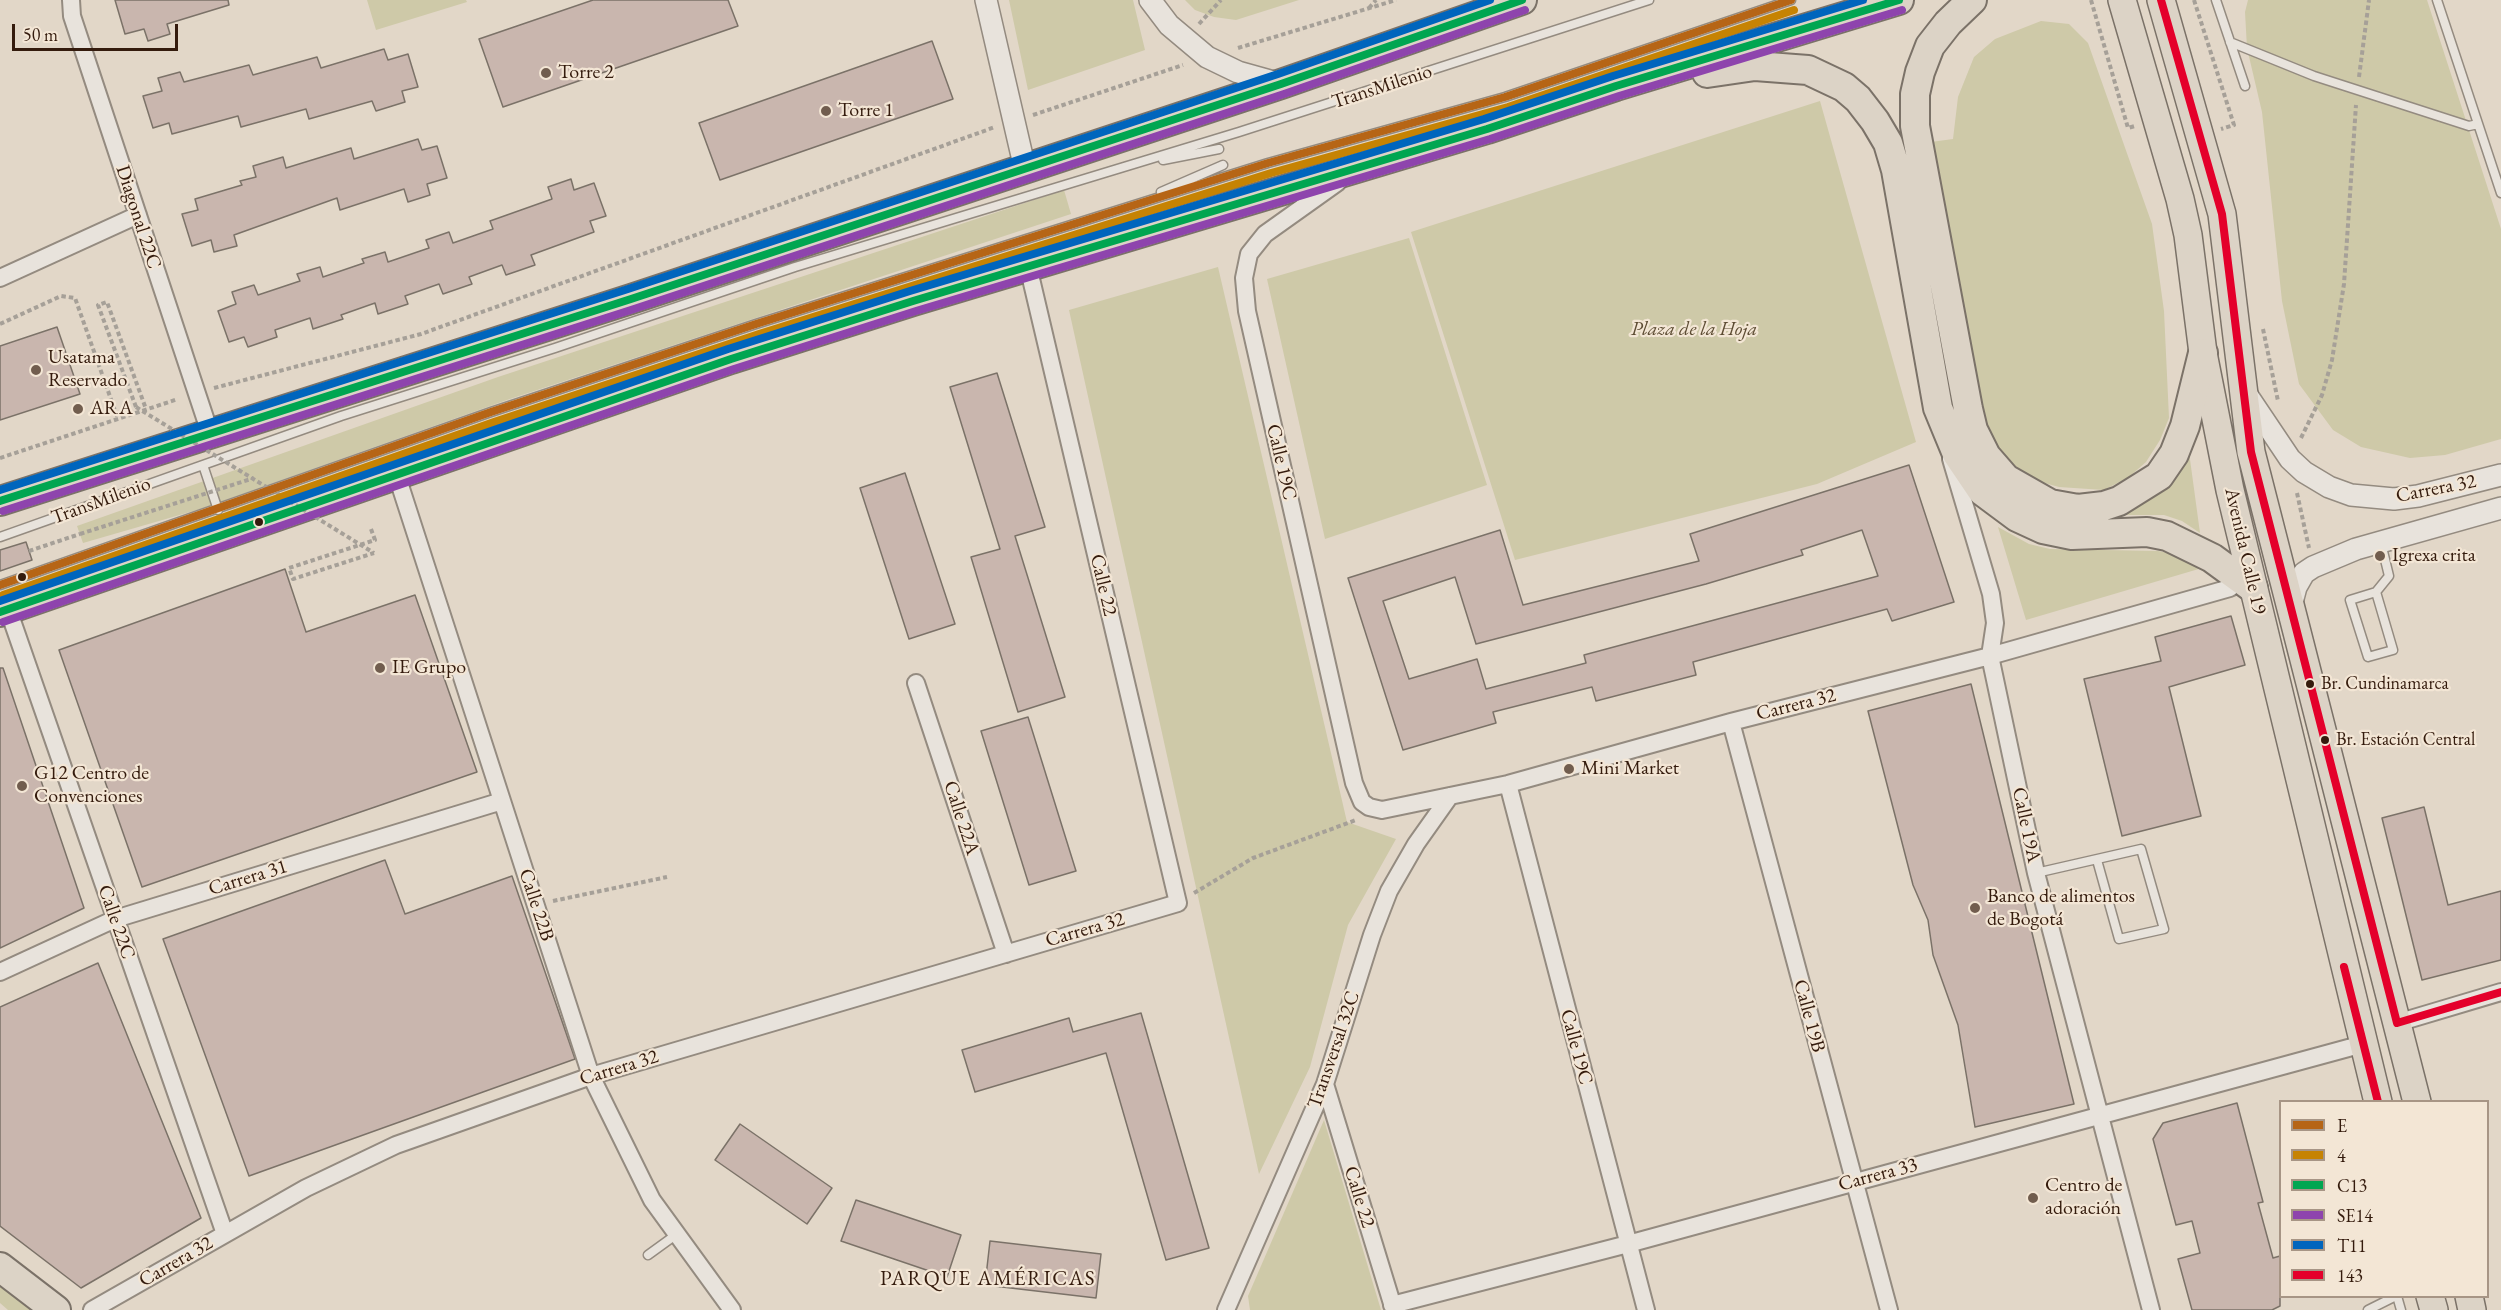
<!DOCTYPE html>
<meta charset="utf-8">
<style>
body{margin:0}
#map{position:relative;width:2501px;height:1310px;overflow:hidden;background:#e2d7c8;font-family:"EB Garamond",serif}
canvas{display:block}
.legend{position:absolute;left:2279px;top:1100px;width:210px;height:198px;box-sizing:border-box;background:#f3e6d5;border:2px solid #a79585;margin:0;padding:8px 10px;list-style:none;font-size:18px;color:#341b0d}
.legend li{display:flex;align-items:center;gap:12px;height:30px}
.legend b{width:30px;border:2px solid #a79585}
.scale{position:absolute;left:12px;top:24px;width:166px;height:27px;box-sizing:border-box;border:3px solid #341b0d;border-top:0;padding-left:8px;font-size:18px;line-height:21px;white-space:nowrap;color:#341b0d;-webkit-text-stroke:4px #f3e6d5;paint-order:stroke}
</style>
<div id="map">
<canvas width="2501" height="1310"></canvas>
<ul class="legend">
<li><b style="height:8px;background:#b66516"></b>E</li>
<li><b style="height:8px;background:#c68303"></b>4</li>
<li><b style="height:8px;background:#00a651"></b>C13</li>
<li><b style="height:8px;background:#8e44ad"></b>SE14</li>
<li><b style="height:8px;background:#0065bd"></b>T11</li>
<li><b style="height:8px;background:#e4002b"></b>143</li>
</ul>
<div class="scale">50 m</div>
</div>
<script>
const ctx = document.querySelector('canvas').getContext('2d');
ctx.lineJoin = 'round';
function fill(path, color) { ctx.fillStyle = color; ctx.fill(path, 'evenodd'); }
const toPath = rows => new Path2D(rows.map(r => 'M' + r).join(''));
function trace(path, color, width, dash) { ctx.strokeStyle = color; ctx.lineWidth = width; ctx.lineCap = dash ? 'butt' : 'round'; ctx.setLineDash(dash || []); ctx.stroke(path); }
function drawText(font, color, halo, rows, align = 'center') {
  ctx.font = font + ' "EB Garamond",serif'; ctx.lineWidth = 4.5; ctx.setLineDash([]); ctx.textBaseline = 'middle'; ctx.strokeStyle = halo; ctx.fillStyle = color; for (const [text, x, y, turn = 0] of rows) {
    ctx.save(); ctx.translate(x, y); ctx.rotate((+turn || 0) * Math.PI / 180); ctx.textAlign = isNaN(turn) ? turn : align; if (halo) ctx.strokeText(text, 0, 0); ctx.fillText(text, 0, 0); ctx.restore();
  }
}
fill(toPath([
 [367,0,466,0,467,2,376,30],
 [1009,0,1133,0,1145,50,1028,90],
 [1185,0,1299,0,1236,20,1214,17,1195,10],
 [2248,0,2427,0,2501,229,2501,439,2445,455,2410,458,2361,447,2333,430,2299,384,2282,301,2262,112,2247,48,2245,12],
 [2041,21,2069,24,2088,43,2152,224,2164,311,2169,418,2160,440,2146,462,2129,477,2104,490,2059,487,2030,479,2005,458,1987,430,1976,388,1931,142,1953,139,1958,97,1974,57,1995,39],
 [1820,101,1916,442,1817,484,1515,560,1411,232],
 [1064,190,1071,214,507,400,197,510,83,543,77,526,498,377],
 [1409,238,1487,485,1325,539,1267,279],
 [1218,267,1347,822,1396,839,1348,925,1310,1067,1259,1174,1069,310],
 [2189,452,2200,533,2182,521,2164,515,2107,515],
 [1998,527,2029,544,2050,549,2158,551,2183,556,2202,568,2026,620],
 [1324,1120,1381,1310,1250,1310,1248,1296],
 [0,1281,37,1310,8,1310,0,1303]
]), '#cec9a8');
const building = toPath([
 [115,0,228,0,229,5,167,24,170,34,148,41,144,29,125,34,115,0],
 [593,0,728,0,738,26,503,107,479,39,593,0],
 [932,41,953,99,720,180,699,123,932,41],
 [384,49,388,60,408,54,418,87,402,91,405,102,376,111,372,101,309,119,306,109,241,127,238,116,172,134,169,123,153,128,143,96,162,91,158,78,180,72,184,82,249,65,253,75,317,57,321,68,384,49],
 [418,139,422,150,437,146,447,178,427,184,430,195,408,202,404,189,340,210,337,198,234,235,237,246,214,252,211,240,192,246,182,214,198,210,195,199,242,185,240,181,256,177,253,166,283,157,286,168,351,148,354,159,418,139],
 [571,179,574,190,594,183,606,216,590,221,594,232,531,255,535,265,506,275,502,265,469,277,472,284,443,294,439,284,405,296,408,304,378,314,375,303,341,315,343,319,313,329,310,318,275,330,277,337,248,347,244,337,229,342,218,311,236,304,232,292,254,285,258,295,300,281,297,274,320,267,323,277,364,263,362,259,385,252,388,262,429,248,426,240,449,232,453,243,493,229,490,221,552,199,548,187,571,179],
 [57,327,80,394,0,420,0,346,57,327],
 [997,373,1045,527,1015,536,1065,697,1018,712,971,557,1000,549,950,387,997,373],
 [1909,465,1954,602,1892,621,1887,609,1693,662,1696,675,1596,701,1592,687,1493,712,1496,723,1403,750,1348,578,1500,530,1523,605,1699,561,1690,534,1909,465],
 [1862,530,1878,576,1584,655,1586,663,1486,689,1477,659,1409,679,1383,601,1455,577,1476,644,1706,584,1803,555,1801,550,1862,530],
 [905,473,955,624,909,639,860,488,905,473],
 [26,542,32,560,0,571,0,550,26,542],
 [285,569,306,632,415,595,477,772,142,887,59,650,285,569],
 [2231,616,2245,665,2169,687,2201,816,2122,836,2084,679,2161,661,2155,637,2231,616],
 [0,668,3,668,84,908,0,948,0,668],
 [1971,684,2074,1104,1975,1127,1958,1025,1933,955,1928,920,1913,885,1868,711,1971,684],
 [1028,717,1076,871,1029,885,981,731,1028,717],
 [2424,807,2448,905,2501,891,2501,960,2422,980,2382,818,2424,807],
 [385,860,405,914,512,876,575,1059,249,1176,163,939,385,860],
 [98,963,201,1218,81,1288,0,1226,0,1007,98,963],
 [1141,1013,1209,1248,1166,1260,1106,1053,975,1092,962,1050,1069,1018,1073,1032,1141,1013],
 [2237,1103,2263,1202,2258,1203,2273,1258,2280,1256,2280,1306,2272,1310,2192,1310,2178,1259,2200,1253,2192,1221,2176,1225,2153,1139,2163,1123,2237,1103],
 [740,1124,832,1188,807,1224,715,1160,740,1124],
 [856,1200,961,1235,947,1277,841,1241,856,1200],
 [990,1241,1101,1254,1096,1298,985,1285,990,1241]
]);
fill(building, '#c9b6ae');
trace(building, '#7b7268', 1.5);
const service = toPath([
 [2216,0,2245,86],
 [2437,0,2501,193],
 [2230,42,2314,76,2469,126,2478,124],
 [1163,160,1219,149],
 [1161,192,1223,165],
 [203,465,218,510],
 [0,537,341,416,555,348,795,267,1239,132,1649,0],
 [0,585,491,412,756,324,1268,163,1505,97,1791,0],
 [2376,592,2350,600,2368,657,2393,650,2376,592,2389,576,2381,543],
 [2036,873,2141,849,2164,929,2119,939,2097,860],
 [648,1255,677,1234],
 [2397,1296,2401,1310],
 [2368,1310,2396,1296]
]);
const minor = toPath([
 [71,0,72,16,210,433],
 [1338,182,1265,234,1249,254,1244,278,1247,311,1354,783,1362,802,1369,807,1382,810,1508,784,1731,722,1990,656,2230,588],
 [0,278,138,215],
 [1951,459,1991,594,1995,623,1990,656,2036,873,2151,1310],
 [396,473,591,1076,652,1200,732,1310],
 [8,609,225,1234],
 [916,683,1006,954],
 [1731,722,1889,1310],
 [1508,784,1646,1310],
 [0,972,115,919,502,801],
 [2397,1023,2501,992],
 [1325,1084,1394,1310],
 [1392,1305,1628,1244,2363,1044],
 [92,1310,306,1188,396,1145,591,1076,1178,903,1028,266],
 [1226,1310,1325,1084,1372,935,1389,891,1416,844,1450,796]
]);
const tertiary = toPath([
 [986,0,1025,169],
 [1150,0,1169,25,1207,57,1238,72,1281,84],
 [2245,392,2290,459,2304,472,2329,487,2351,495,2394,499,2418,496,2501,475],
 [2290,610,2296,587,2304,573,2313,567,2356,549,2501,508]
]);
const primary = toPath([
 [2122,0,2180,199,2188,235,2203,353,2230,490,2378,1102],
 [2161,0,2222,214,2251,452,2417,1102],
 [2430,1296,2434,1310],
 [2469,1296,2472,1310]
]);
const trunk = toPath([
 [1972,0,1948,23,1930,46,1920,72,1915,94,1915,126,1968,409,1973,430,1986,456,2006,479,2050,504,2078,509,2104,506,2119,501,2159,476,2174,454,2185,426,2203,353],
 [1707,73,1755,66,1808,70,1844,87,1858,99,1875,121,1888,143,1896,170,1938,408,1957,454,1982,491,2017,517,2043,529,2072,535,2147,532,2167,536,2212,558,2253,588],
 [0,501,631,299,1281,84,1522,0],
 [0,612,731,359,913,301,1487,129,1616,86,1899,0],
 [0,1267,56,1310]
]);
trace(service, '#948b80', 11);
trace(minor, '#948b80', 20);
trace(tertiary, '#948b80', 24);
trace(primary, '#7b7268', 30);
trace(trunk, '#7b7268', 32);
trace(toPath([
 [2091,0,2128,128,2135,126],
 [2194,0,2234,125,2221,129],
 [1369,8,1376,0],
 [1199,24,1221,0],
 [1238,48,1396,0],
 [2359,77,2369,0],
 [1033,115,1183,65],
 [0,324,61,296,75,298,118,419],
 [2263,329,2278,401],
 [214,388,421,334,995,127],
 [136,407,98,305,107,302,146,409],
 [2301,438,2322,395,2332,360,2344,284,2356,105],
 [0,458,178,399],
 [2297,493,2309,548],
 [371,529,375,540,289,568,293,579,374,553],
 [29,551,80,534],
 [1194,893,1253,858,1356,820],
 [553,901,667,877]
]), '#a6a098', 4, [4.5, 3]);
trace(service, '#e8e3dc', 8);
trace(minor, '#e8e3dc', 16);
trace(tertiary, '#e8e3dc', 21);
trace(primary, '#dcd3c6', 27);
trace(trunk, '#dcd3c6', 28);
trace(toPath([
 [136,407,374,553],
 [80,534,254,478]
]), '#a6a098', 4, [4.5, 3]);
trace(toPath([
 [0,585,491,412,756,324,1268,163,1505,97,1791,0]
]), '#b66516', 8);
trace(toPath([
 [3,595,494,422,759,334,1271,173,1508,107,1794,10]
]), '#c68303', 8);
trace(toPath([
 [0,501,631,299,1281,84,1522,0],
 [0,612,731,359,913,301,1487,129,1616,86,1899,0]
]), '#00a651', 8);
trace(toPath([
 [3,511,634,309,1284,94,1525,10],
 [3,622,734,369,916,311,1490,139,1619,96,1902,10]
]), '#8e44ad', 8);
trace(toPath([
 [0,490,628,289,1278,74,1490,0],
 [0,601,728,349,910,291,1484,119,1613,76,1863,0]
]), '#0065bd', 8);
trace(toPath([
 [2161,0,2222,214,2251,452,2397,1023,2501,992],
 [2344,967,2378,1102]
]), '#e4002b', 8);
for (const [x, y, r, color] of [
 [546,73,6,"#715d4e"],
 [826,111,6,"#715d4e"],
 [36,370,6,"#715d4e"],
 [78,409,6,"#715d4e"],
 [259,522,5,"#341b0d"],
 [2380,556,6,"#715d4e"],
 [22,577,5,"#341b0d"],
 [380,668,6,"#715d4e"],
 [2310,684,5,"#341b0d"],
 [2325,740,5,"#341b0d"],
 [1569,769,6,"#715d4e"],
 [22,786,6,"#715d4e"],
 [1975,908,6,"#715d4e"],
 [2033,1198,6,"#715d4e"]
]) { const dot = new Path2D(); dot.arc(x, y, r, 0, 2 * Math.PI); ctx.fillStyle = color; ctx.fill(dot); trace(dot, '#f3e6d5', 2); }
drawText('18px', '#341b0d', '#f3e6d5', [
 ["Br. Cundinamarca",2321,684],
 ["Br. Estación Central",2336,740]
], 'left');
drawText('20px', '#341b0d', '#f3e6d5', [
 ["Torre 2",558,73],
 ["Torre 1",838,111],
 ["Usatama",48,358],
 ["Reservado",48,381],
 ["ARA",90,409],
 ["Igrexa crita",2392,556],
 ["IE Grupo",392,668],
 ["Mini Market",1581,769],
 ["G12 Centro de",34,774],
 ["Convenciones",34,797],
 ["Banco de alimentos",1987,897],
 ["de Bogotá",1987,920],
 ["Centro de",2045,1186],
 ["adoración",2045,1209]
], 'left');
drawText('20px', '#341b0d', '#f3e6d5', [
 ["TransMilenio",1382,87,-18],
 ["Diagonal 22C",138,217,72],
 ["Calle 19C",1281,462,77],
 ["Carrera 32",2436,489,-11],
 ["TransMilenio",101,501,-20],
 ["Avenida Calle 19",2245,551,77],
 ["Calle 22",1103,585,77],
 ["Carrera 32",1796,705,-14],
 ["Calle 22A",961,818,72],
 ["Calle 19A",2026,825,78],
 ["Carrera 31",248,878,-17],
 ["Calle 22B",536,905,72],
 ["Calle 22C",116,922,71],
 ["Carrera 32",1085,930,-16],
 ["Calle 19B",1809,1016,75],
 ["Calle 19C",1576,1047,75],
 ["Transversal 32C",1334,1050,-71],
 ["Carrera 32",619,1068,-17],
 ["Carrera 33",1878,1175,-15],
 ["Calle 22",1359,1197,73],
 ["Carrera 32",176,1262,-30]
]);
drawText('italic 20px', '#5d4c33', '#f3e6d5', [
 ["Plaza de la Hoja",1694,330]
]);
ctx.letterSpacing = '1.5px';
drawText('21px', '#341b0d', '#f3e6d5', [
 ["PARQUE AMÉRICAS",988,1279]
]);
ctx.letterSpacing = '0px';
</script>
